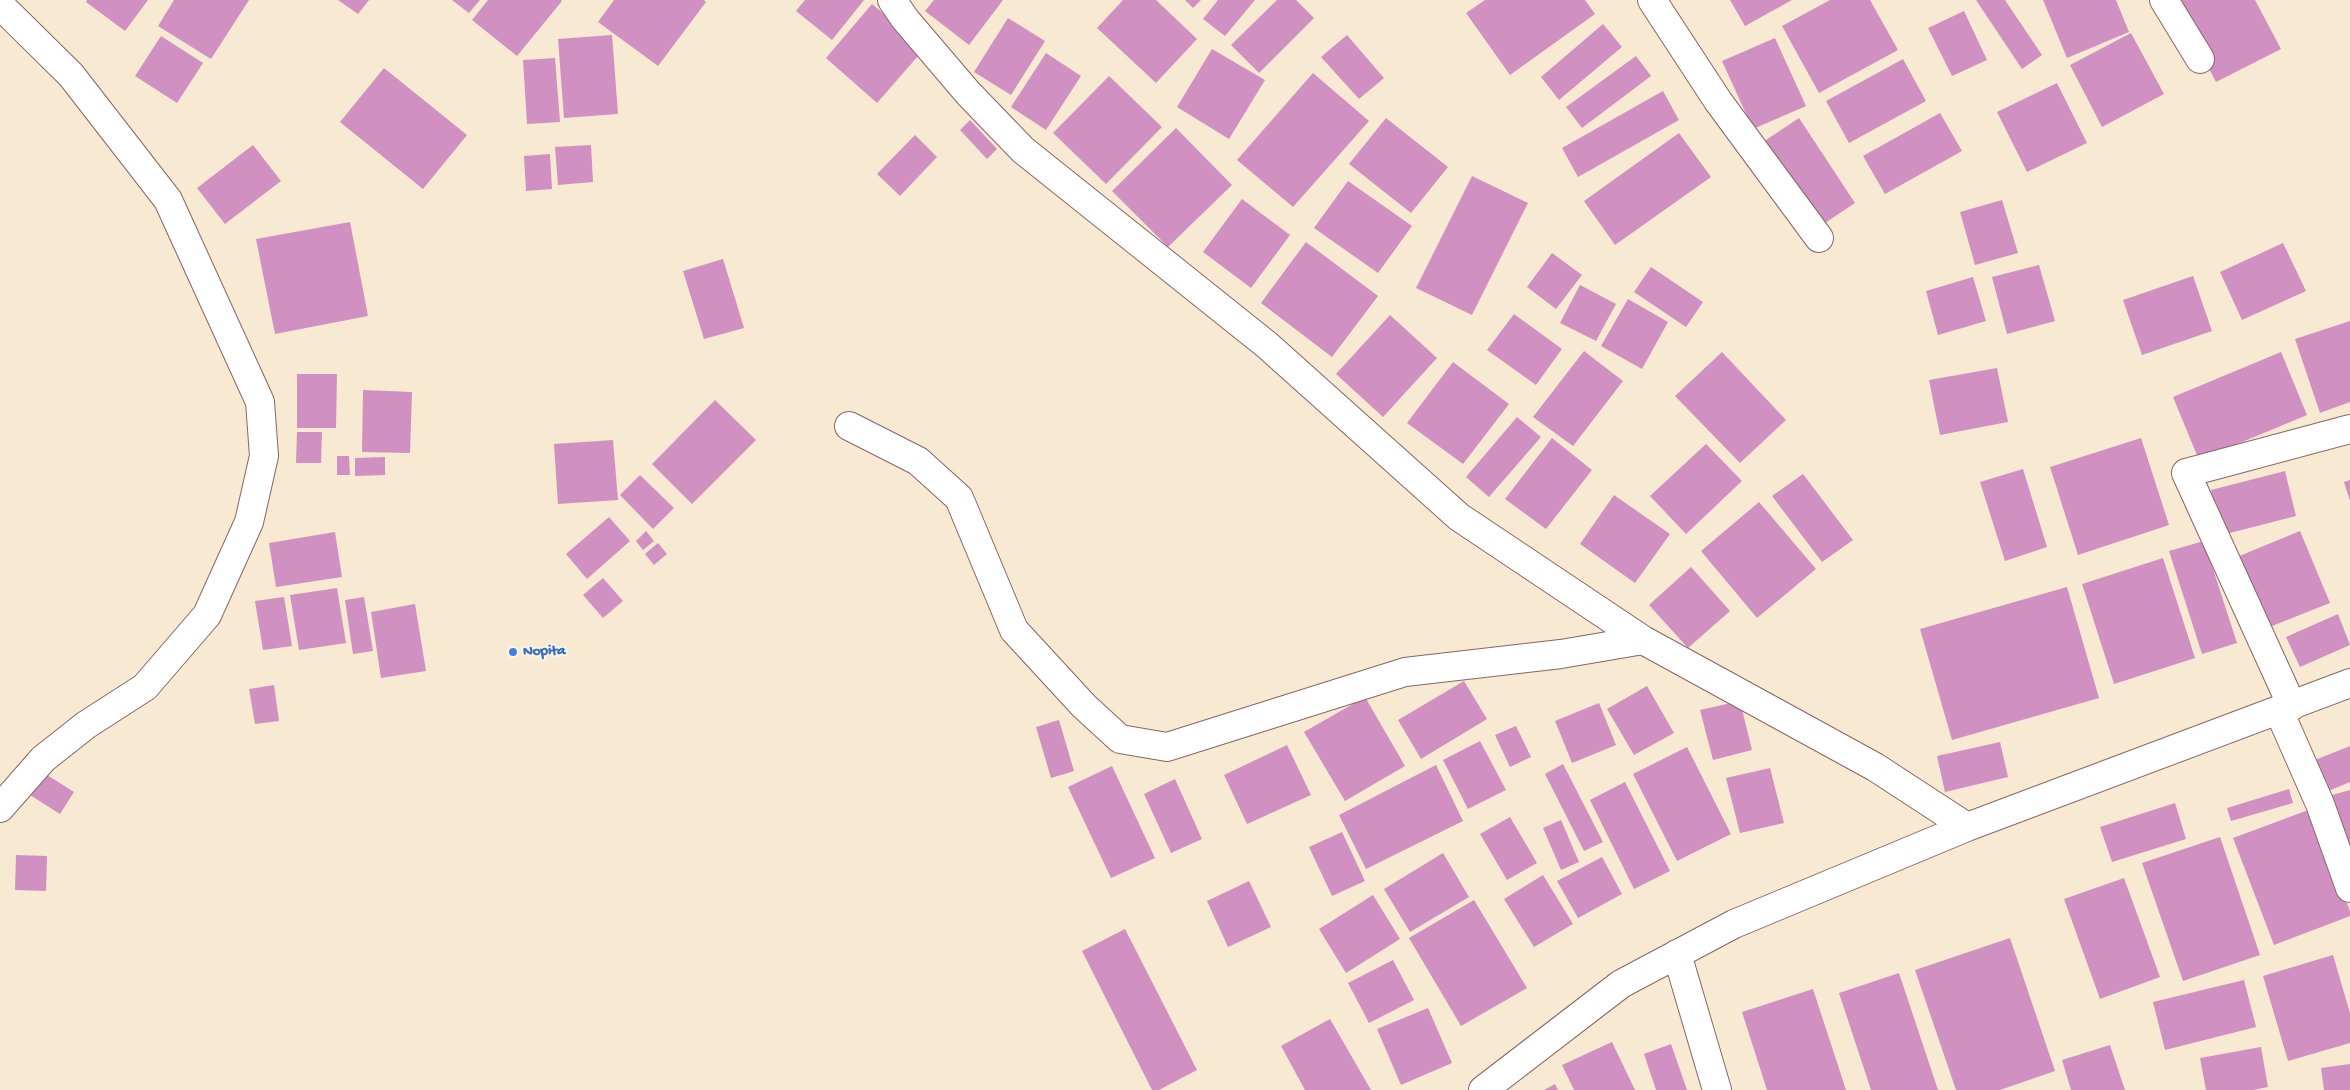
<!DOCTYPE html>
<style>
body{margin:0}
canvas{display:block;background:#f7e9d2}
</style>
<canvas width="2350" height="1090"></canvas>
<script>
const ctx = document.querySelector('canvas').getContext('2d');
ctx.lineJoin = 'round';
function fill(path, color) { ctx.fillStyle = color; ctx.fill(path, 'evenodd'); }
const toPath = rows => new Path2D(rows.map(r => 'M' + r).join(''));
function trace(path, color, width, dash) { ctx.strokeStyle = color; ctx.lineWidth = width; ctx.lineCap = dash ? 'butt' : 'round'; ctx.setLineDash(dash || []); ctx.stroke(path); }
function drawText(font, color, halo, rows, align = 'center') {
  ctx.font = font + ' "Gochi Hand",sans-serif'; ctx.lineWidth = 4; ctx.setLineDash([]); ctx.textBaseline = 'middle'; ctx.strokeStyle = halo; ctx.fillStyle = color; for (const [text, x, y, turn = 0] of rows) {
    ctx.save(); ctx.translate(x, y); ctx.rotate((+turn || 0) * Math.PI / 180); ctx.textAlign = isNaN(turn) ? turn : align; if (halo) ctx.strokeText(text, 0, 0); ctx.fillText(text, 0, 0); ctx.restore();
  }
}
fill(toPath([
 [87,0,148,0,125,31,86,2],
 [174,0,249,0,211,59,158,26],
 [338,0,369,0,358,14],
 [452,0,480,0,469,13],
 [488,0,561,0,562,1,517,56,472,20],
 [614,0,704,0,706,2,658,66,598,22],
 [805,0,864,0,832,40,796,11],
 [934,0,1003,0,969,45,925,11],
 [1123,0,1156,0,1197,39,1156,83,1097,28],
 [1185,0,1201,0,1193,8],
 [1218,0,1255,0,1225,36,1203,19],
 [1277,0,1296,0,1314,18,1259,73,1231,45],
 [1485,0,1585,0,1595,14,1510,75,1466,13],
 [1730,0,1792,0,1745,26],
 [1830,0,1870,0,1898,50,1819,93,1782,26],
 [1976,0,2005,0,2042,55,2022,69],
 [2043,0,2116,0,2129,32,2067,58],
 [2173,0,2255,0,2281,49,2216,82],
 [872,4,925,48,877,103,826,58],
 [1964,11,1987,60,1952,76,1928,28],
 [1008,18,1045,41,1011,95,974,72],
 [1603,24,1622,47,1559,100,1541,77],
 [2131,33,2164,94,2102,127,2070,65],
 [612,35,618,114,564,118,558,39],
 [1347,35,1384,78,1359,99,1321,57],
 [161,36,203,63,177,103,135,76],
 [1775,38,1806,106,1753,129,1722,61],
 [1212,49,1265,80,1229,139,1177,107],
 [1046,53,1081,76,1046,130,1011,107],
 [1636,56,1651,76,1582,128,1566,107],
 [555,58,560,122,527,124,523,60],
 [1903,59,1926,101,1849,143,1826,101],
 [384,68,467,135,423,189,340,122],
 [1313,73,1369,121,1293,207,1237,160],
 [1109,76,1162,127,1106,184,1053,133],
 [2057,83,2087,143,2027,172,1997,112],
 [1663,91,1679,120,1578,177,1562,148],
 [1940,113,1962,151,1885,194,1863,156],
 [1386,118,1448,167,1411,213,1349,164],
 [1799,118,1855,203,1819,227,1763,142],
 [970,120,997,149,987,159,960,130],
 [1176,128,1232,185,1168,247,1112,191],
 [1679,133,1711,177,1615,245,1584,201],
 [915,135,937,157,900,196,877,174],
 [253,145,281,181,225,224,197,188],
 [591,145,593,182,558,185,555,147],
 [550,154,552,189,526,191,524,156],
 [1472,176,1528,203,1472,315,1416,288],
 [1348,181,1412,226,1378,273,1314,228],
 [1242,199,1290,235,1251,288,1203,252],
 [2002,200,2018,253,1975,265,1960,212],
 [350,222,368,316,275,334,256,239],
 [1306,242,1378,296,1332,357,1261,303],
 [2283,243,2306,291,2242,320,2220,272],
 [1552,253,1582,275,1556,309,1527,287],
 [723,259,744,328,704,339,683,271],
 [2039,265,2055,321,2007,334,1992,277],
 [1651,267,1703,302,1686,327,1634,292],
 [2193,276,2212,331,2142,355,2123,300],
 [1973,277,1986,321,1938,335,1926,291],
 [1580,285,1616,304,1596,341,1560,323],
 [1628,299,1668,322,1642,369,1601,346],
 [1514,314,1562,349,1536,385,1487,350],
 [1390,315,1437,358,1383,417,1336,374],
 [2350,321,2350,402,2320,413,2295,339],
 [1584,351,1623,381,1573,446,1533,417],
 [1722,352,1786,420,1740,463,1675,396],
 [2281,352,2307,415,2199,460,2173,397],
 [1453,362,1509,404,1463,464,1407,423],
 [1997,368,2008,422,1940,435,1929,380],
 [297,374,337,374,336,428,297,428],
 [363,390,412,392,410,453,362,452],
 [715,400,756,440,692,504,652,464],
 [1517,417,1541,437,1489,497,1466,477],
 [297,432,322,432,321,463,296,463],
 [1552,438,1592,470,1546,529,1505,499],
 [2141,438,2169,525,2078,555,2050,467],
 [613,440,618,500,558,504,554,444],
 [1706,444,1742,481,1686,534,1650,496],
 [337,456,349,456,350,475,337,475],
 [385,457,385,475,355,476,355,458],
 [2023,469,2047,547,2005,561,1980,482],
 [2285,471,2296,516,2222,535,2211,490],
 [1803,474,1853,540,1822,562,1772,496],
 [640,475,674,508,653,529,620,495],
 [2350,480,2350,501,2344,482],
 [1614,495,1670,534,1635,583,1580,544],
 [1759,502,1816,569,1757,618,1701,551],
 [609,517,630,541,587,579,566,554],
 [646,531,654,541,643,550,636,541],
 [2300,531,2330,603,2267,628,2237,557],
 [335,532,342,577,276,587,269,543],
 [2204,541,2237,643,2202,654,2169,551],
 [658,543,667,554,654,565,645,554],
 [2163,558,2195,658,2114,684,2082,584],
 [1691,567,1730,611,1688,648,1649,605],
 [603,578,623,601,603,618,583,595],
 [2067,587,2099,698,1952,740,1920,629],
 [337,588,346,643,299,650,290,595],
 [284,597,292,646,263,650,255,601],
 [364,597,373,651,353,654,345,600],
 [415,604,426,671,381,678,371,612],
 [2338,614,2350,645,2300,667,2286,637],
 [1464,681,1487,719,1421,759,1398,720],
 [274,685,279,721,255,724,249,689],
 [1647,686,1674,733,1634,755,1607,709],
 [1365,697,1405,766,1345,801,1304,732],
 [1740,701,1752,750,1713,760,1700,710],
 [1599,703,1616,745,1572,763,1555,721],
 [1059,720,1074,771,1051,778,1036,727],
 [1516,726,1531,757,1510,767,1495,735],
 [1480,741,1506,790,1468,809,1443,760],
 [2000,742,2008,777,1945,792,1937,756],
 [1287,745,1311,795,1247,824,1224,775],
 [2350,746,2350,782,2326,792,2315,760],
 [1687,747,1731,834,1677,861,1633,774],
 [1563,764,1603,842,1584,851,1545,774],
 [1436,765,1463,821,1366,869,1339,815],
 [1112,766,1155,858,1111,878,1068,787],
 [1770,768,1784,823,1740,833,1726,778],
 [44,773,74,792,60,814,30,795],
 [1175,779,1202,839,1171,853,1144,794],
 [1625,782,1670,871,1634,889,1590,800],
 [2289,789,2293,803,2231,821,2227,808],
 [2350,790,2350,858,2349,858,2332,795],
 [2175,803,2186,839,2112,862,2100,827],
 [2311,809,2350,911,2350,916,2274,945,2233,838],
 [1510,817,1537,863,1507,880,1480,834],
 [1561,820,1579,862,1561,870,1543,828],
 [1342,832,1365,881,1332,896,1309,847],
 [2220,837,2260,955,2183,981,2142,863],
 [1443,853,1469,897,1410,932,1384,889],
 [16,855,47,856,46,891,15,890],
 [1602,857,1622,894,1578,918,1557,881],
 [1543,875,1573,924,1534,947,1504,899],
 [2124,878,2160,977,2100,999,2064,899],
 [1249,881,1271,927,1228,947,1207,901],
 [1373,895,1400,939,1346,973,1319,929],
 [1474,900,1527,988,1461,1026,1409,938],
 [1125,929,1197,1070,1159,1090,1152,1090,1082,951],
 [2010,938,2055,1071,2000,1090,1956,1090,1915,970],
 [2333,955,2350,1013,2350,1043,2288,1061,2263,976],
 [1393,960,1414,1000,1369,1023,1348,983],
 [1899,973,1938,1090,1871,1090,1839,993],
 [2244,980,2256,1027,2165,1050,2153,1002],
 [1813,989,1846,1090,1767,1090,1742,1012],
 [1428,1008,1452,1063,1401,1085,1377,1029],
 [1330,1019,1371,1090,1305,1090,1281,1046],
 [1612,1042,1635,1090,1574,1090,1562,1065],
 [1671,1044,1687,1090,1656,1090,1644,1054],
 [2110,1045,2125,1090,2071,1090,2062,1060],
 [2261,1047,2268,1087,2253,1090,2206,1090,2200,1058],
 [2350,1064,2350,1090,2324,1090,2321,1068],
 [1555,1084,1558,1090,1544,1090]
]), '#d190c2');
const minor = toPath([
 [892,0,905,19,968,93,1023,150,1267,345,1459,517,1643,640,1875,767,1967,827],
 [1652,0,1718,101,1819,238],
 [2164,0,2200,59],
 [0,5,71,75,168,200,260,402,264,456,249,522,207,615,145,687,86,725,43,759,0,808],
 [849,426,918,461,959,498,1014,630,1084,706,1120,739,1167,747,1405,672,1561,654,1643,640],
 [2292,706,2186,473,2350,429],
 [2279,711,2320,804,2350,888],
 [1677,954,1717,1090],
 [1483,1090,1621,984,1734,924,1967,827,2350,683]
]);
trace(minor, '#876665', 30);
trace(minor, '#fff', 28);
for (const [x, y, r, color] of [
 [513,652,5,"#3f7fe0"]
]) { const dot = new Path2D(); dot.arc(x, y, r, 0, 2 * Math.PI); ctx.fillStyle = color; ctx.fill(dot); trace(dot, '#fcf5e5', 2); }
drawText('bold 15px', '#366cbe', '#fcf5e5', [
 ["Nopita",523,652]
], 'left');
</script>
